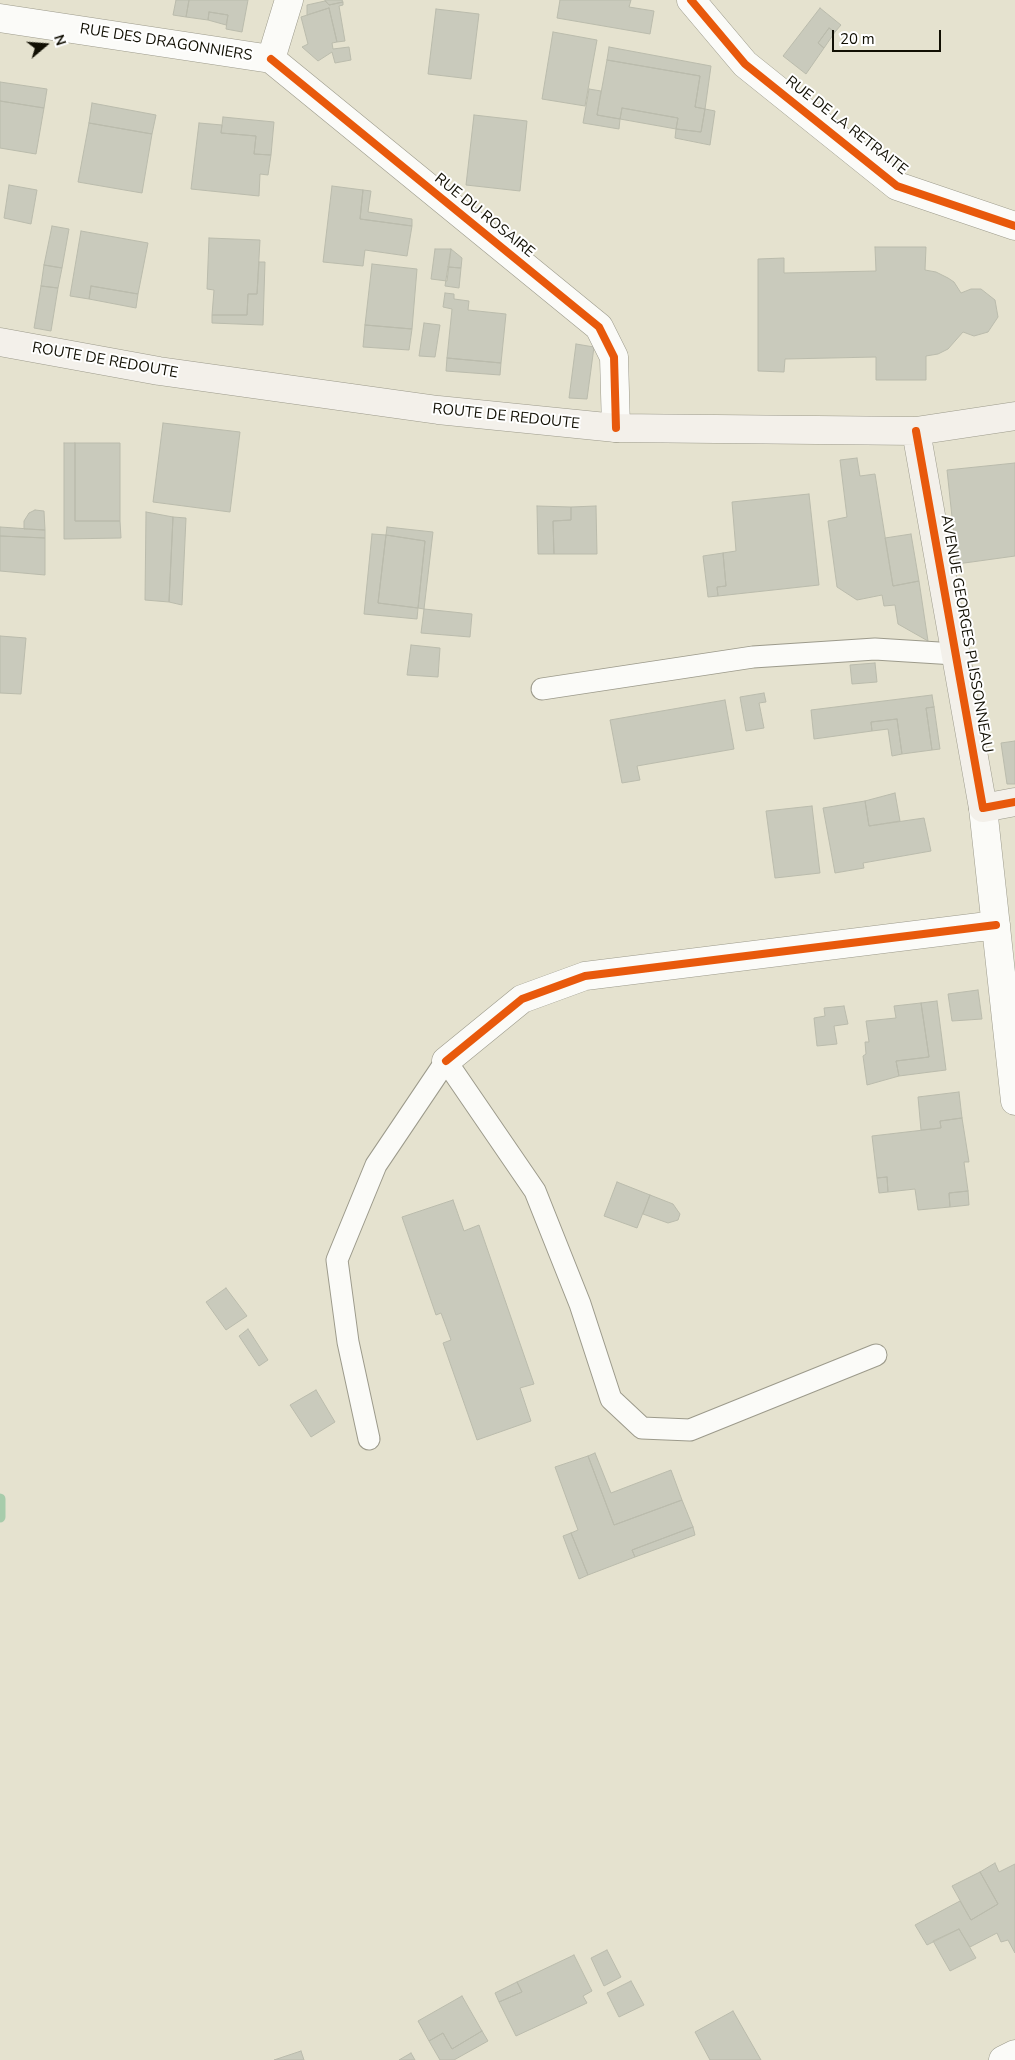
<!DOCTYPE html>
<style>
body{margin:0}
#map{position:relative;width:1015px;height:2060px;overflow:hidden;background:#e5e2cf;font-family:"Nunito Sans",sans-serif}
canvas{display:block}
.north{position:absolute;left:20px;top:20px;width:50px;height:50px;-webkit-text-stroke:4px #fff;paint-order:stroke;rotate:72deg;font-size:14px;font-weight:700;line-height:20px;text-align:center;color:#110f03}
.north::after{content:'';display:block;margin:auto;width:18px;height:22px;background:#110f03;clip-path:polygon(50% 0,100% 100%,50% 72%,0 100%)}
.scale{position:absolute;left:832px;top:30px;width:109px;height:22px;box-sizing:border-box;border:2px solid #110f03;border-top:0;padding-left:6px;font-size:15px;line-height:18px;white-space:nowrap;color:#110f03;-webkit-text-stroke:4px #fff;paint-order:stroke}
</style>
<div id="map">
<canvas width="1015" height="2060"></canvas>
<div class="north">N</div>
<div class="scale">20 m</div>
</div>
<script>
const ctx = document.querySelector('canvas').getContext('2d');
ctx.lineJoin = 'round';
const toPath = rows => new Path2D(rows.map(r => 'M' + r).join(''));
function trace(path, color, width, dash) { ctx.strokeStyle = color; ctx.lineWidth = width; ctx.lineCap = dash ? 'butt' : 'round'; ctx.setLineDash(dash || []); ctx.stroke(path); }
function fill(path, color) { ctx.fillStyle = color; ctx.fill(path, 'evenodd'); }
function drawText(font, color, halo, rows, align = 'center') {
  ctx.font = font + ' "Nunito Sans",sans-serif'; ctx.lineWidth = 4; ctx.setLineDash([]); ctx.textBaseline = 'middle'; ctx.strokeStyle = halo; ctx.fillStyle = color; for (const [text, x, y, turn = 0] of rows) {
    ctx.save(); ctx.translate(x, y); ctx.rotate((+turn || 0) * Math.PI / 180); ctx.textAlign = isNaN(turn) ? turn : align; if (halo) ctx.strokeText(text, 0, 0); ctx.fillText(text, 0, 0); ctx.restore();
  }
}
trace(toPath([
 [0,1499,0,1517]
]), '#a7ccab', 11);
const building = toPath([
 [176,0,189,0,186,17,173,15,176,0],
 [189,0,248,0,242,32,226,29,228,15,209,12,208,20,186,17,189,0],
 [325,0,342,0,343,2,329,5,325,0],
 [560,0,631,0,629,7,654,11,650,34,557,18,560,0],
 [325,1,329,5,343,2,343,5,339,6,345,41,337,42,329,8,307,15,307,5,325,1],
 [329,8,337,42,332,43,333,49,349,47,351,60,335,63,332,52,318,61,302,47,308,44,301,17,329,8],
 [820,8,841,25,835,32,829,28,818,43,824,48,806,74,783,56,820,8],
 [436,9,479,14,471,79,428,74,436,9],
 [209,12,228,15,226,25,208,20,209,12],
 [829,28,835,32,824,48,818,43,829,28],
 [553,32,597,40,585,106,542,99,553,32],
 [609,47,711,66,705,109,695,107,700,76,607,60,609,47],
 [607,60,700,76,695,107,705,109,701,132,676,129,678,118,622,108,620,119,597,115,607,60],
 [0,82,47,89,44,108,0,101,0,82],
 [589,89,601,91,597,115,620,119,619,129,583,123,589,89],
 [0,101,44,108,36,154,0,148,0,101],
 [92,103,156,115,152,134,89,123,92,103],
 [622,108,678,118,676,129,620,119,622,108],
 [705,109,715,111,710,145,675,138,676,129,701,132,705,109],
 [474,115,527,121,520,191,466,185,474,115],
 [223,117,274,122,271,155,254,154,256,136,221,133,223,117],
 [89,123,152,134,142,193,78,182,89,123],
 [199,123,222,125,221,133,256,136,254,154,271,155,268,175,260,174,259,196,191,189,199,123],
 [9,185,37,190,31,224,4,218,9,185],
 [332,186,363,190,360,219,412,226,407,256,365,250,363,266,323,262,332,186],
 [363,190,371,191,368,212,412,219,412,226,360,219,363,190],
 [52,226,69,229,62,268,44,265,52,226],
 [81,231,148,243,138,294,91,286,89,299,70,296,81,231],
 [209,238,260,240,257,294,248,294,247,315,212,315,214,290,207,289,209,238],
 [875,247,926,247,925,270,936,272,948,278,954,282,961,293,971,289,981,289,995,300,998,317,988,332,974,336,963,332,948,349,938,354,926,356,926,380,876,380,876,357,785,359,784,372,758,371,758,259,784,258,784,273,876,271,875,247],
 [435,249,451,249,447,281,431,279,435,249],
 [451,249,462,258,461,268,448,267,451,249],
 [259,262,265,262,263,325,212,323,212,315,247,315,248,294,257,294,259,262],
 [372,264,417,269,412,329,365,325,372,264],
 [44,265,62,268,58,288,41,286,44,265],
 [448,267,461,268,459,288,445,286,448,267],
 [41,286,58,288,51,331,34,328,41,286],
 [91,286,138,294,136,308,89,299,91,286],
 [445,293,454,294,454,299,469,301,468,310,506,314,501,363,447,358,452,309,443,307,445,293],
 [424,323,440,325,435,357,419,356,424,323],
 [365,325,412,329,409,350,363,347,365,325],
 [576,344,594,347,587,399,569,398,576,344],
 [447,358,501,363,500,375,446,371,447,358],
 [163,423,240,432,230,512,153,502,163,423],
 [64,443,75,443,75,521,120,521,121,538,64,539,64,443],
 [75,443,120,443,120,521,75,521,75,443],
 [857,458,860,476,875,474,893,586,919,581,928,641,898,624,895,605,884,606,882,595,857,600,837,587,828,521,847,517,840,460,857,458],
 [1015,463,1015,556,957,564,947,470,1015,463],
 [809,494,819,585,718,596,717,587,726,586,723,553,736,551,732,502,809,494],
 [537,506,571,507,571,520,553,521,554,554,538,554,537,506],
 [596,506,597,554,554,554,553,521,571,520,571,507,596,506],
 [35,510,44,511,45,530,24,529,24,521,29,513,35,510],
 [146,512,173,517,169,602,145,600,146,512],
 [173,517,186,518,182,605,169,602,173,517],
 [0,527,45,530,45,538,0,536,0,527],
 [387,527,433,532,424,609,418,608,425,541,386,535,387,527],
 [372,534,386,535,378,603,418,608,417,619,364,614,372,534],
 [911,534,919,581,893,586,885,538,911,534],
 [386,535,425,541,418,608,378,603,386,535],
 [0,536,45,538,45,575,0,571,0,536],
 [723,553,726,586,717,587,718,596,708,597,703,556,723,553],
 [424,609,472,614,470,637,421,633,424,609],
 [0,636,26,638,21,694,0,693,0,636],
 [411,645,440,648,438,677,407,675,411,645],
 [875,663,877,682,852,684,850,665,875,663],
 [764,693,766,702,759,703,764,728,746,731,740,697,764,693],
 [932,695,934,707,926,708,932,750,902,754,897,719,871,722,872,731,814,739,811,710,932,695],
 [725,700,734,749,637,766,640,780,622,783,610,720,725,700],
 [934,707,940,749,932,750,926,708,934,707],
 [897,719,902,754,892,756,888,729,872,731,871,722,897,719],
 [1015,741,1015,784,1007,784,1001,743,1015,741],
 [895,793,900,821,869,826,865,801,895,793],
 [865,801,869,826,924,818,931,851,863,863,864,868,835,873,823,808,865,801],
 [812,806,820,873,775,878,766,811,812,806],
 [978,990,982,1019,952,1021,948,994,978,990],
 [937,1001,946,1070,899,1076,896,1061,929,1057,921,1003,937,1001],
 [921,1003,929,1057,896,1061,899,1076,867,1085,863,1056,866,1054,865,1042,869,1042,866,1021,896,1018,894,1006,921,1003],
 [844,1006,848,1024,834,1026,837,1044,817,1046,814,1018,825,1016,824,1008,844,1006],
 [959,1092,962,1118,940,1121,941,1128,921,1130,918,1097,959,1092],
 [962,1118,969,1162,964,1162,968,1191,949,1193,950,1207,918,1210,915,1189,888,1192,887,1177,877,1178,872,1136,941,1128,940,1121,962,1118],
 [887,1177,888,1192,879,1193,877,1178,887,1177],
 [617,1182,650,1195,637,1228,604,1216,617,1182],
 [968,1191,969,1205,950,1207,949,1193,968,1191],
 [650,1195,673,1204,680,1214,678,1220,668,1223,643,1214,650,1195],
 [453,1200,464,1231,479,1225,534,1384,520,1388,531,1421,477,1440,443,1343,451,1340,441,1313,436,1315,402,1217,453,1200],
 [226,1288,247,1316,226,1330,206,1302,226,1288],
 [248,1329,268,1360,259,1366,239,1336,248,1329],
 [316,1390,335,1422,311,1437,290,1405,316,1390],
 [595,1453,611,1493,671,1470,682,1500,614,1525,588,1456,595,1453],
 [588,1456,614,1525,682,1500,693,1527,632,1550,635,1557,588,1575,571,1533,578,1530,555,1467,588,1456],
 [693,1527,695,1535,635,1557,632,1550,693,1527],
 [571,1533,588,1575,579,1579,563,1536,571,1533],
 [995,1863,999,1872,1015,1864,1015,1953,1008,1940,1001,1942,997,1933,970,1947,959,1929,927,1945,915,1925,960,1901,971,1920,998,1904,980,1872,995,1863],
 [980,1872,998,1904,971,1920,952,1886,980,1872],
 [959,1929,976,1958,950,1971,933,1941,959,1929],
 [607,1950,621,1977,604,1986,591,1958,607,1950],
 [574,1955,592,1991,583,1996,587,2003,516,2036,499,2002,522,1992,517,1982,574,1955],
 [631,1981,644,2005,619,2017,607,1993,631,1981],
 [517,1982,522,1992,499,2002,495,1993,517,1982],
 [462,1996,482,2031,452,2049,443,2033,429,2041,418,2021,462,1996],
 [733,2011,761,2060,710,2060,695,2032,733,2011],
 [482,2031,488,2041,454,2060,440,2060,429,2041,443,2033,452,2049,482,2031],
 [301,2051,304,2060,274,2060,301,2051],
 [411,2053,415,2060,399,2060,411,2053]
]);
fill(building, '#c9cabc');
trace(building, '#babbac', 1);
const lane = toPath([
 [542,689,753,657,875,649,955,654],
 [369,1439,348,1342,337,1260,376,1165,446,1061,535,1191,580,1304,611,1399,642,1428,690,1430,876,1355]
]);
const street = toPath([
 [691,0,745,64,897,186,1015,226],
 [0,18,271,59],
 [271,59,599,327,614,357,616,428],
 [271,59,289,0],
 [983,808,1015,1101],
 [446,1061,522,999,585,976,996,925],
 [1003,2060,1015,2054]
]);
const secondary = toPath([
 [0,342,159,371,438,410,616,428,916,431,1015,416],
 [916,431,983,808,1015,802]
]);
trace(lane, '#9c9a8b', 23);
trace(street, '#9c9a8b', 29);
trace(secondary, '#9c9a8b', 29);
trace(lane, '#fbfbf8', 21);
trace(street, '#fbfbf8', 28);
trace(secondary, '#f3f0ea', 28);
trace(toPath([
 [691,0,745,64,897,186,1015,226],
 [271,59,599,327,614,357,616,428],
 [916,431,983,808,1015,802],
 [446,1061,522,999,585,976,996,925]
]), '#e8590c', 8);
drawText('15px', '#110f03', '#fff', [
 ["RUE DES DRAGONNIERS",166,43,9],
 ["RUE DE LA RETRAITE",846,126,38],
 ["RUE DU ROSAIRE",484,216,39],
 ["ROUTE DE REDOUTE",105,361,10],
 ["ROUTE DE REDOUTE",506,417,6],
 ["AVENUE GEORGES PLISSONNEAU",966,634,80]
]);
</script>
